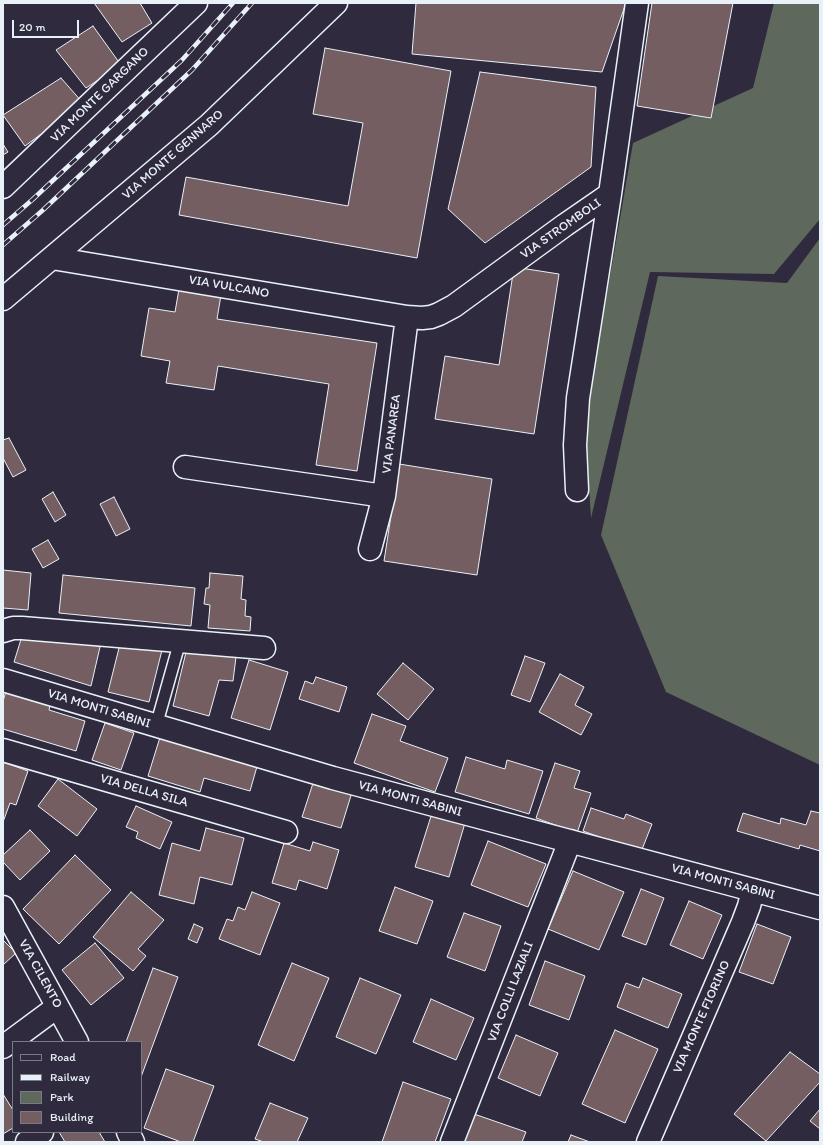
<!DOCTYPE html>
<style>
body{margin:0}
#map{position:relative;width:823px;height:1145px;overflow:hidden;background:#2f2a3d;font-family:Itim,sans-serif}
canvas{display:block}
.frame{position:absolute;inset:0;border:4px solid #e8f1f8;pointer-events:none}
.legend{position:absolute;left:12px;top:1041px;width:130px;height:92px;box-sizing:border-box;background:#2f2a3d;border:1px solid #797a88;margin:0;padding:5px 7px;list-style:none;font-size:12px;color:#e8f1f8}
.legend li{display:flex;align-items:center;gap:8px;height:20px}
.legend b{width:20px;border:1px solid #797a88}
.scale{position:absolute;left:12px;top:20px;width:67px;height:18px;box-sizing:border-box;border:2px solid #e8f1f8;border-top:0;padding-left:5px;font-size:12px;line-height:14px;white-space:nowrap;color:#e8f1f8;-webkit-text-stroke:3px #2f2a3d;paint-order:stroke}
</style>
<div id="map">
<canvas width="823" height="1145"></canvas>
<div class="frame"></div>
<ul class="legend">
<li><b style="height:5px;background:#2f2a3d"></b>Road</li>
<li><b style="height:5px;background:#e8f1f8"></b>Railway</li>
<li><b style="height:11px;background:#5f685c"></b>Park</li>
<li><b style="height:11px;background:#745e62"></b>Building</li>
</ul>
<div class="scale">20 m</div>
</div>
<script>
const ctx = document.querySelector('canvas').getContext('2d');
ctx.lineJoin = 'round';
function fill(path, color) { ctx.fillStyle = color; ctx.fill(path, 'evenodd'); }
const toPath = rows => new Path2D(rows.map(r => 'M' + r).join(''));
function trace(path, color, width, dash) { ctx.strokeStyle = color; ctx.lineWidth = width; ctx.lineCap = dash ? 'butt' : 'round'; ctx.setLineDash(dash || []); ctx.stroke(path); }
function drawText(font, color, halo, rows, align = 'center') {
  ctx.font = font + ' Itim,sans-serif'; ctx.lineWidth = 4; ctx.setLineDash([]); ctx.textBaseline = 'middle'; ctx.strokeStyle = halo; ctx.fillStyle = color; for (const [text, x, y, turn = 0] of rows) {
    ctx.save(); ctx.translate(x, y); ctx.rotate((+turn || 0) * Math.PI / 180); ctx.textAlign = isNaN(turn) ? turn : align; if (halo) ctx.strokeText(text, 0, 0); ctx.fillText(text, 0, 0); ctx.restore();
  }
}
fill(toPath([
 [774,3,820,3,820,219,774,274,650,272,591,518,585,422,633,143,753,88],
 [820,238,820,765,666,692,601,535,658,276,787,283]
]), '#5f685c');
const building = toPath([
 [94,3,140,3,152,23,122,42,94,3],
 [416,3,626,3,602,72,412,54,416,3],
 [652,3,733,3,711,118,637,106,652,3],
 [93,26,121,65,86,88,56,50,93,26],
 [325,48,451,71,417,258,179,215,186,177,348,206,363,123,313,114,325,48],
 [480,72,596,87,591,167,485,243,448,209,480,72],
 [61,78,83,103,25,146,3,115,61,78],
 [3,144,8,152,3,155,3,144],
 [514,267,559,274,534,434,435,419,445,356,499,365,514,267],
 [179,289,221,295,217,319,377,343,357,471,316,465,329,384,218,366,214,390,166,383,170,361,141,356,149,308,175,312,179,289],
 [9,438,26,470,13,477,3,458,3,440,9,438],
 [399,464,492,479,477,575,384,561,399,464],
 [53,492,66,515,55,522,42,499,53,492],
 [114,497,130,529,116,536,100,504,114,497],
 [48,540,59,559,43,568,32,549,48,540],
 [3,570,31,573,28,610,3,608,3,570],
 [210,573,243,576,241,599,246,600,245,616,251,617,250,631,208,628,210,605,204,604,206,588,209,588,210,573],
 [63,575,195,588,191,626,59,613,63,575],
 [23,633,60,635,100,647,91,686,14,662,23,633],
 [121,640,162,650,149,702,108,692,121,640],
 [187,648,236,657,233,681,219,680,209,716,173,706,187,648],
 [525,656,545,663,530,702,511,695,525,656],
 [249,660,288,672,270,730,231,718,249,660],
 [403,663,434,689,408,720,377,694,403,663],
 [560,674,584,687,575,705,592,714,581,735,539,712,560,674],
 [316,677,347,687,339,712,299,699,305,681,313,684,316,677],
 [7,688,51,701,49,710,85,721,76,751,3,729,3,701,7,688],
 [372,714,406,726,400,741,448,758,435,792,354,763,372,714],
 [105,723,134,733,121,770,92,760,105,723],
 [161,734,258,763,250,791,204,778,200,792,148,776,161,734],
 [466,757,505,769,507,760,543,771,529,814,455,792,466,757],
 [3,762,28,771,16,805,10,803,3,822,3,762],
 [555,763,580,771,574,788,591,793,577,833,536,818,555,763],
 [315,777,353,789,341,828,302,817,315,777],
 [58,779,97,809,77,836,38,806,58,779],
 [136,806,172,822,160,849,136,838,138,832,126,827,136,806],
 [591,808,624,819,626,814,652,824,641,852,583,831,591,808],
 [811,811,820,813,820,851,800,845,799,849,737,831,743,813,780,824,781,818,806,825,811,811],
 [432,813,465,823,449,877,415,867,432,813],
 [206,828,244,838,232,885,200,877,194,904,159,895,172,843,200,851,206,828],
 [30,830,50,851,20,880,3,862,3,855,30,830],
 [488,841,546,864,528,907,471,885,488,841],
 [313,842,339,850,327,889,299,880,296,890,272,883,284,843,310,851,313,842],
 [75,855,111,890,59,944,23,909,75,855],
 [573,871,624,892,599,950,548,929,573,871],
 [395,887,433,901,417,944,379,931,395,887],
 [641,889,664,898,646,945,622,936,641,889],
 [131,892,164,920,138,949,146,956,133,971,93,937,131,892],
 [252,892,280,903,260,955,219,939,227,919,233,921,238,907,245,910,252,892],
 [689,901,722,915,703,959,670,945,689,901],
 [464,913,501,926,485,971,447,957,464,913],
 [194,924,203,928,197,943,188,939,194,924],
 [757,924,791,937,773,984,739,972,757,924],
 [3,940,16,953,3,965,3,940],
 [95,943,124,978,91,1005,62,970,95,943],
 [545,961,585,976,569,1020,529,1005,545,961],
 [292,963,329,978,294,1061,258,1045,292,963],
 [153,968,178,977,141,1077,141,1042,126,1042,153,968],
 [360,978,401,995,376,1054,336,1037,360,978],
 [643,978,682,994,668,1028,617,1007,626,983,639,988,643,978],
 [431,999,474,1018,456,1060,413,1042,431,999],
 [615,1030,658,1049,625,1123,582,1104,615,1030],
 [516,1035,558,1053,540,1096,498,1078,516,1035],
 [790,1052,820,1074,820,1082,766,1141,734,1114,790,1052],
 [166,1069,214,1086,193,1142,181,1142,144,1128,166,1069],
 [403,1082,451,1099,435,1142,382,1142,403,1082],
 [3,1094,13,1110,13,1128,3,1134,3,1094],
 [270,1103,308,1118,297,1142,264,1142,255,1139,270,1103],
 [820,1109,820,1129,810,1121,820,1109],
 [474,1114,526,1132,522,1142,464,1142,474,1114],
 [59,1132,99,1132,105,1142,65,1142,59,1132],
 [571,1135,590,1142,568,1142,571,1135]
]);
fill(building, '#745e62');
trace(building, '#e8f1f8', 1);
const service = toPath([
 [156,726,180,641]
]);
const minor = toPath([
 [3,187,196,3],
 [52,258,407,317,422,318,431,317,439,314,454,306,565,225,610,194,637,3],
 [3,299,209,125,336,3],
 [185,467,384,496],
 [577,490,575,445,578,398,610,194],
 [370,549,384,496,407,317],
 [3,631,13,628,22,628,264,648],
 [3,680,333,778,820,908],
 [3,750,286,832],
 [3,907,77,1042],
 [3,1047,57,1007],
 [128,1132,133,1142],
 [27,1142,42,1132],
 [452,1142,570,841],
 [648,1142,743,922,749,906,753,890]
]);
trace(service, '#e8f1f8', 14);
trace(minor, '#e8f1f8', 25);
trace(service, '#2f2a3d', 11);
trace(minor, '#2f2a3d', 22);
const rail = toPath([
 [3,225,32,200,182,60,233,3],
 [3,245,43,210,192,70,252,3]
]);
trace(rail, '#e8f1f8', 4.5);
trace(rail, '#2f2a3d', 3, [9]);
drawText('13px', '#e8f1f8', '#2f2a3d', [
 ["VIA MONTE GARGANO",100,95,-44],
 ["VIA MONTE GENNARO",173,155,-41],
 ["VIA STROMBOLI",561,229,-35],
 ["VIA VULCANO",229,287,10],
 ["VIA PANAREA",392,434,-83],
 ["VIA MONTI SABINI",99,709,17],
 ["VIA DELLA SILA",144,791,16],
 ["VIA MONTI SABINI",410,799,15],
 ["VIA MONTI SABINI",723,882,15],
 ["VIA CILENTO",40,974,61],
 ["VIA COLLI LAZIALI",511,992,-69],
 ["VIA MONTE FIORINO",702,1017,-66]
]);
</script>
